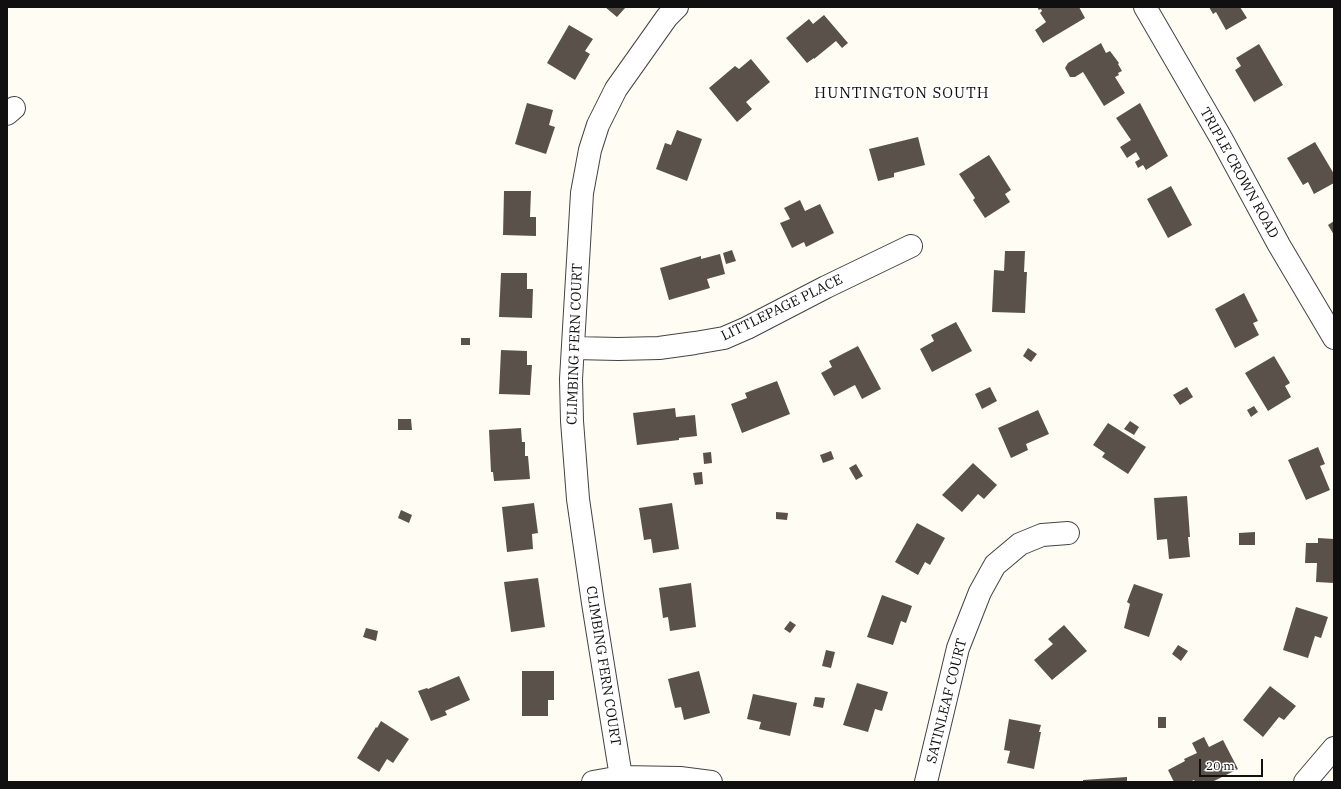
<!DOCTYPE html>
<style>
body{margin:0}
#map{position:relative;width:1341px;height:789px;overflow:hidden;background:#fffdf3;font-family:"IBM Plex Serif",serif}
canvas{display:block}
.frame{position:absolute;inset:0;border:8px solid #101010;pointer-events:none}
.scale{position:absolute;left:1199px;top:759px;width:64px;height:18px;box-sizing:border-box;border:2px solid #101010;border-top:0;padding-left:5px;font-size:12px;line-height:14px;white-space:nowrap;color:#101010;-webkit-text-stroke:3px #fff;paint-order:stroke}
</style>
<div id="map">
<canvas width="1341" height="789"></canvas>
<div class="frame"></div>
<div class="scale">20 m</div>
</div>
<script>
const ctx = document.querySelector('canvas').getContext('2d');
ctx.lineJoin = 'round';
function fill(path, color) { ctx.fillStyle = color; ctx.fill(path, 'evenodd'); }
const toPath = rows => new Path2D(rows.map(r => 'M' + r).join(''));
function trace(path, color, width, dash) { ctx.strokeStyle = color; ctx.lineWidth = width; ctx.lineCap = dash ? 'butt' : 'round'; ctx.setLineDash(dash || []); ctx.stroke(path); }
function drawText(font, color, halo, rows, align = 'center') {
  ctx.font = font + ' "IBM Plex Serif",serif'; ctx.lineWidth = 4; ctx.setLineDash([]); ctx.textBaseline = 'middle'; ctx.strokeStyle = halo; ctx.fillStyle = color; for (const [text, x, y, turn = 0] of rows) {
    ctx.save(); ctx.translate(x, y); ctx.rotate((+turn || 0) * Math.PI / 180); ctx.textAlign = isNaN(turn) ? turn : align; if (halo) ctx.strokeText(text, 0, 0); ctx.fillText(text, 0, 0); ctx.restore();
  }
}
fill(toPath([
 [605,7,626,7,617,17],
 [1037,7,1079,7,1085,18,1043,43,1035,30,1046,22,1040,13,1042,11,1041,9,1039,10],
 [1209,7,1240,7,1247,18,1226,30,1216,12,1213,14],
 [824,15,848,43,842,48,836,41,814,59,814,58,807,63,786,38,809,19,813,24],
 [569,25,593,39,585,51,590,54,575,80,547,63],
 [1101,43,1106,53,1110,51,1119,63,1118,64,1122,71,1118,73,1119,75,1115,77,1125,93,1104,106,1083,72,1075,77,1070,77,1065,68,1068,63],
 [1259,44,1283,85,1254,102,1235,70,1241,66,1236,58],
 [751,59,770,82,746,102,752,109,737,122,709,88,735,66,739,69],
 [527,103,553,110,549,125,555,127,546,154,515,144],
 [1140,103,1168,156,1146,170,1143,165,1138,168,1135,162,1140,159,1136,152,1127,158,1120,147,1131,140,1116,118],
 [677,130,702,139,687,181,656,169,665,143,671,145],
 [918,137,925,165,894,173,894,177,878,181,869,149],
 [1315,142,1334,174,1334,183,1314,194,1308,182,1303,185,1287,158],
 [989,155,1011,190,1005,194,1010,202,985,218,973,200,975,198,959,174],
 [1171,186,1192,225,1168,238,1147,199],
 [504,191,531,191,530,217,536,217,536,236,503,235],
 [800,200,805,211,820,204,834,233,806,247,804,242,792,248,780,223,790,219,784,208],
 [1334,221,1334,235,1328,225],
 [732,250,736,261,726,264,723,253],
 [1005,251,1025,251,1024,272,1027,272,1025,313,992,312,994,270,1004,271],
 [720,254,725,274,707,279,710,288,669,300,660,268,701,256,701,259],
 [501,273,527,273,527,289,533,289,532,318,499,317],
 [1244,293,1258,321,1253,323,1259,335,1235,348,1215,309],
 [956,322,972,351,932,372,920,349,934,341,931,335],
 [461,338,470,338,470,345,461,345],
 [858,346,881,389,862,399,855,385,834,396,821,373,832,367,829,361],
 [1028,348,1037,354,1031,362,1023,356],
 [501,350,527,351,527,365,532,365,530,395,499,394],
 [1274,356,1290,383,1285,386,1291,397,1268,411,1245,373],
 [777,381,790,414,742,433,731,404,747,398,745,393],
 [990,387,997,401,982,409,975,394],
 [1187,387,1193,397,1180,405,1173,395],
 [1254,406,1258,412,1251,417,1247,410],
 [675,408,676,417,695,415,697,436,679,438,679,440,637,445,633,413],
 [1038,410,1049,434,1026,444,1028,450,1011,458,998,428],
 [398,419,411,419,412,430,398,430],
 [1130,421,1139,427,1134,435,1124,429],
 [1108,423,1146,447,1128,474,1102,457,1105,453,1093,445],
 [521,428,522,442,525,442,525,456,528,456,530,479,494,481,493,472,491,472,489,430],
 [1318,447,1325,464,1320,466,1330,490,1306,500,1288,460],
 [831,451,834,459,823,463,820,455],
 [711,452,712,463,704,464,703,453],
 [973,463,997,485,984,499,978,494,962,512,942,495],
 [856,464,863,476,856,480,849,468],
 [702,472,703,484,695,485,693,473],
 [1187,496,1190,537,1188,537,1190,557,1169,559,1167,539,1157,540,1154,498],
 [534,503,538,533,532,534,533,549,507,552,502,507],
 [672,503,679,549,653,553,651,539,644,540,639,508],
 [401,510,412,515,409,523,398,518],
 [776,512,788,513,787,520,776,519],
 [917,523,945,538,930,565,925,562,918,575,895,562],
 [1255,532,1255,545,1239,545,1239,533],
 [1318,538,1334,539,1334,583,1316,582,1317,563,1305,563,1306,543,1318,543],
 [538,578,545,627,511,632,504,582],
 [691,583,696,627,670,631,668,617,663,618,659,588],
 [1134,584,1163,594,1149,637,1124,628,1130,604,1127,602],
 [882,595,912,606,906,623,901,621,893,645,867,637],
 [1296,607,1328,617,1321,638,1315,636,1308,658,1283,650],
 [790,621,796,625,790,633,784,629],
 [1064,625,1087,651,1052,680,1034,660,1053,644,1048,639],
 [366,628,378,631,376,641,363,637],
 [1178,645,1188,651,1181,661,1172,654],
 [826,650,835,652,831,668,822,666],
 [522,671,554,671,554,700,548,700,548,716,522,716],
 [699,671,710,713,684,720,681,707,675,708,668,679],
 [459,676,470,700,445,711,447,715,431,721,418,691,427,688,428,689],
 [857,683,888,692,882,711,875,709,868,732,843,725],
 [1270,686,1296,706,1284,720,1279,717,1263,737,1243,720],
 [753,694,797,703,790,736,759,729,761,722,747,719],
 [815,697,825,698,823,708,813,706],
 [1158,717,1166,717,1166,728,1158,728],
 [1009,719,1041,725,1039,732,1041,732,1034,769,1007,763,1010,751,1004,750],
 [381,721,409,739,393,763,387,759,379,772,357,758,376,727,377,728],
 [1204,737,1209,747,1223,740,1238,769,1212,782,1195,782,1194,780,1190,782,1174,782,1168,770,1185,761,1184,759,1197,753,1192,743],
 [1127,777,1127,782,1083,782,1083,780]
]), '#5a514b');
const minor = toPath([
 [1145,7,1221,138,1279,245,1334,338],
 [7,114,14,108],
 [574,348,618,349,659,348,695,343,724,338,747,328,826,287,911,246],
 [621,777,593,603,578,499,572,421,571,379,582,193,590,150,598,125,616,89,667,17,677,7],
 [593,782,621,777,680,778,711,782],
 [926,782,958,648,980,592,995,565,1020,544,1042,535,1068,533],
 [1305,782,1334,748]
]);
trace(minor, '#434343', 24);
trace(minor, '#fff', 22);
drawText('14px', '#101010', '#fff', [
 ["TRIPLE CROWN ROAD",1239,173,61],
 ["LITTLEPAGE PLACE",782,308,-26],
 ["CLIMBING FERN COURT",575,344,-88],
 ["CLIMBING FERN COURT",603,666,81],
 ["SATINLEAF COURT",947,701,-76]
]);
ctx.letterSpacing = '1px';
drawText('15px', '#101010', '#fff', [
 ["HUNTINGTON SOUTH",902,94]
]);
ctx.letterSpacing = '0px';
</script>
